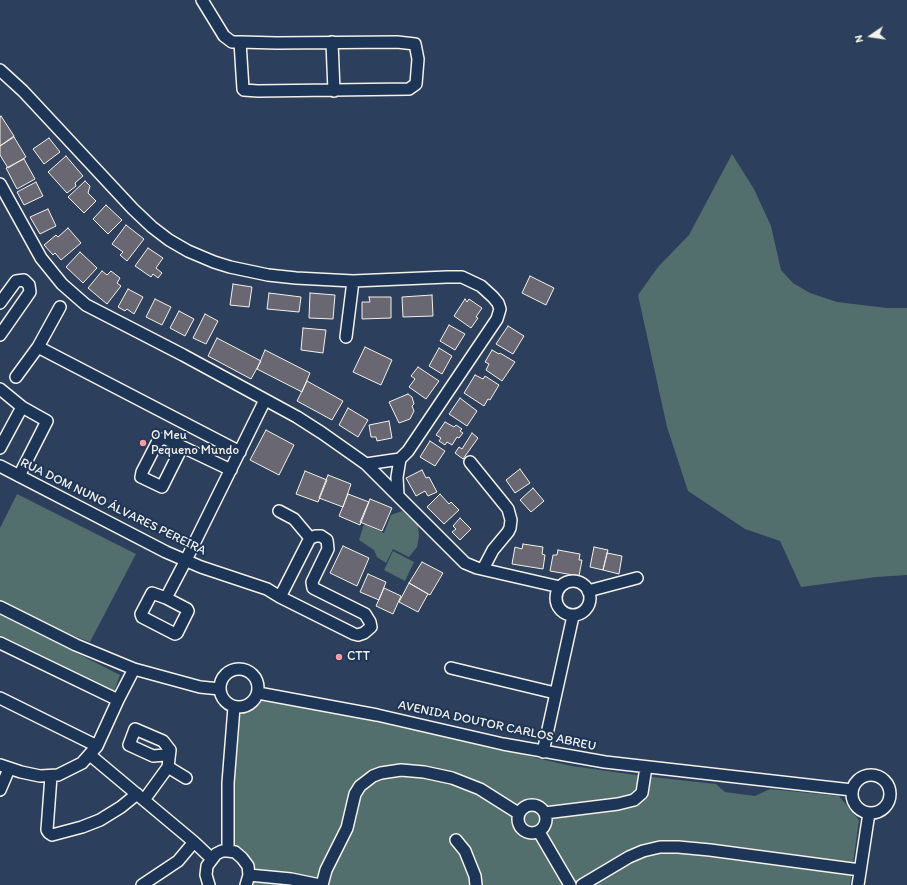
<!DOCTYPE html>
<meta charset="utf-8">
<style>
body{margin:0}
#map{position:relative;width:907px;height:885px;overflow:hidden;background:#2c3f5c;font-family:Itim,sans-serif}
canvas{display:block}
.north{position:absolute;left:851px;top:16px;width:40px;height:40px;-webkit-text-stroke:3px #1d3557;paint-order:stroke;rotate:257deg;font-size:11px;font-weight:700;line-height:16px;text-align:center;color:#f4f1e8}
.north::after{content:'';display:block;margin:auto;width:14px;height:18px;background:#f4f1e8;clip-path:polygon(50% 0,100% 100%,50% 72%,0 100%)}
</style>
<div id="map">
<canvas width="907" height="885"></canvas>
<div class="north">N</div>
</div>
<script>
const ctx = document.querySelector('canvas').getContext('2d');
ctx.lineJoin = 'round';
function fill(path, color) { ctx.fillStyle = color; ctx.fill(path, 'evenodd'); }
const toPath = rows => new Path2D(rows.map(r => 'M' + r).join(''));
function trace(path, color, width, dash) { ctx.strokeStyle = color; ctx.lineWidth = width; ctx.lineCap = dash ? 'butt' : 'round'; ctx.setLineDash(dash || []); ctx.stroke(path); }
function drawText(font, color, halo, rows, align = 'center') {
  ctx.font = font + ' Itim,sans-serif'; ctx.lineWidth = 4; ctx.setLineDash([]); ctx.textBaseline = 'middle'; ctx.strokeStyle = halo; ctx.fillStyle = color; for (const [text, x, y, turn = 0] of rows) {
    ctx.save(); ctx.translate(x, y); ctx.rotate((+turn || 0) * Math.PI / 180); ctx.textAlign = isNaN(turn) ? turn : align; if (halo) ctx.strokeText(text, 0, 0); ctx.fillText(text, 0, 0); ctx.restore();
  }
}
fill(toPath([
 [732,154,754,189,771,226,781,270,793,283,810,293,837,302,887,308,907,308,907,575,876,577,801,587,780,541,745,529,688,491,667,427,638,295,658,267,689,235],
 [17,494,136,554,90,642,5,610,0,605,0,528],
 [402,511,418,525,419,536,417,547,409,557,393,549,386,563,377,557,374,550,359,540,364,524,384,533,391,515],
 [393,551,414,562,405,581,384,570],
 [0,614,120,675,113,694,0,639],
 [265,699,380,720,451,736,545,760,572,766,643,776,716,784,725,792,755,796,770,789,839,796,859,820,850,885,252,885,254,869,251,860,243,851,235,848,232,787,238,717,255,701]
]), '#526e6d');
const building = toPath([
 [1,116,14,136,0,146,0,117,1,116],
 [14,137,26,157,8,168,0,155,0,146,14,137],
 [49,138,60,152,44,164,33,149,49,138],
 [66,156,83,176,75,183,76,186,67,193,48,172,66,156],
 [24,159,35,179,17,189,6,168,24,159],
 [85,181,90,186,88,193,96,201,84,213,68,197,85,181],
 [36,182,43,196,24,205,17,192,36,182],
 [106,205,122,220,108,234,93,219,106,205],
 [48,209,56,226,40,234,30,217,48,209],
 [126,225,144,239,127,261,120,255,123,252,112,244,126,225],
 [68,228,81,243,61,260,55,253,53,255,44,245,56,235,58,237,68,228],
 [148,248,163,258,156,268,162,273,158,278,153,274,151,277,135,266,148,248],
 [80,252,97,268,83,283,66,267,80,252],
 [102,271,107,275,111,271,120,278,117,283,121,286,107,304,88,288,102,271],
 [530,276,554,288,546,305,522,293,530,276],
 [233,284,252,287,249,307,230,305,233,284],
 [128,289,143,297,134,314,127,309,125,311,118,307,128,289],
 [269,293,301,297,299,312,267,309,269,293],
 [310,293,335,295,333,319,309,318,310,293],
 [432,295,433,316,403,317,402,297,432,295],
 [369,297,391,297,391,318,362,319,362,302,370,302,369,297],
 [155,299,171,307,162,325,146,317,155,299],
 [465,299,467,302,469,299,482,308,476,317,478,318,471,328,454,316,465,299],
 [179,311,194,319,185,336,170,328,179,311],
 [205,314,218,321,206,344,193,338,205,314],
 [449,325,465,334,455,350,440,341,449,325],
 [508,326,524,336,513,354,496,344,508,326],
 [303,328,326,330,323,353,301,350,303,328],
 [217,338,261,361,251,379,208,356,217,338],
 [365,347,392,360,381,385,353,372,365,347],
 [439,348,452,356,442,374,429,366,439,348],
 [265,350,310,373,302,392,257,369,265,350],
 [492,350,499,354,500,353,515,362,502,381,486,370,489,364,485,362,492,350],
 [418,367,439,381,426,399,409,387,415,379,411,376,418,367],
 [475,375,483,379,485,376,499,385,490,400,488,399,484,406,464,393,475,375],
 [307,381,343,401,332,420,297,401,307,381],
 [408,394,412,397,414,404,412,406,414,411,410,419,399,423,389,402,408,394],
 [460,398,477,411,467,426,449,414,460,398],
 [348,408,368,420,358,437,339,425,348,408],
 [389,421,392,438,377,441,376,437,371,437,369,425,389,421],
 [445,422,454,427,456,425,462,429,460,431,463,433,459,438,457,437,452,445,447,442,445,445,439,441,441,438,436,435,445,422],
 [266,430,294,445,279,475,250,460,266,430],
 [472,433,478,438,463,459,455,453,459,447,462,449,472,433],
 [430,441,445,451,435,466,420,457,430,441],
 [520,469,530,483,515,493,506,480,520,469],
 [422,470,426,478,429,477,437,492,428,496,425,491,416,496,406,478,422,470],
 [305,471,327,480,318,502,296,494,305,471],
 [328,475,351,484,343,507,319,498,328,475],
 [533,488,544,501,531,512,520,500,533,488],
 [348,494,369,502,360,525,339,516,348,494],
 [440,494,449,504,451,502,459,510,444,524,427,507,440,494],
 [370,499,392,508,382,531,360,522,370,499],
 [460,518,471,529,460,540,452,532,456,529,453,526,460,518],
 [523,544,543,547,542,554,545,555,543,569,512,564,515,547,522,549,523,544],
 [343,546,369,558,357,586,330,573,343,546],
 [594,547,608,550,603,570,590,567,594,547],
 [558,550,580,554,579,560,582,560,579,576,550,571,553,555,557,555,558,550],
 [607,553,622,556,619,574,603,570,607,553],
 [422,562,443,573,430,595,409,583,422,562],
 [368,574,386,582,379,600,360,592,368,574],
 [409,583,428,594,418,612,399,602,409,583],
 [384,588,401,596,393,614,376,606,384,588]
]);
fill(building, '#696772');
trace(building, '#f4f1e8', 1);
const minor = toPath([
 [202,0,224,36,232,42,240,42,243,89,244,90,258,91,409,89,416,84,418,59,415,44,397,42,277,43,240,42],
 [332,42,334,91],
 [0,70,23,91,133,209,152,227,169,240,188,251,214,262,230,267,268,275,296,278,353,281,447,277,462,277,481,286,493,297,498,303,500,309,497,319,408,451,400,459,366,464],
 [0,184,41,258,62,284,86,305,183,355,297,417,322,433,366,464,465,563,477,568,560,587],
 [0,303,16,281,24,280,29,285,30,292,0,335],
 [346,337,353,281],
 [38,347,60,307],
 [16,377,38,347,240,452],
 [0,389,22,407,0,448],
 [182,447,162,487,141,477,142,472,158,441,162,439,166,439,231,470],
 [470,462,504,504,508,509,511,520,510,528,508,532,493,550,483,569],
 [0,466,166,552,201,567,267,589,280,597,354,634,358,635,364,633,371,627,370,622,365,614,313,588,312,582,328,549,327,540,321,536,316,536,310,538,280,597],
 [19,476,47,421,22,407],
 [398,495,397,477,400,459],
 [279,511,294,519,310,538],
 '556 598a17 17 0 1 1 34 0a17 17 0 1 1-34 0Z',
 [588,591,637,578],
 [166,598,187,609,188,611,177,633,175,634,142,617,141,614,152,593,166,598,186,560,265,400],
 [0,607,76,645,134,669,200,687,220,689],
 [0,643,118,700],
 [451,668,555,693],
 '220 688a19 19 0 1 1 38 0a19 19 0 1 1-38 0Z',
 [258,693,377,715,503,744,605,762,852,790],
 [0,698,97,746],
 [543,752,573,616],
 [90,755,194,842,178,861,142,885],
 [0,765,21,772,40,776,58,775,82,763,97,746,118,700,134,669],
 [168,767,186,778],
 '852 794a19 19 0 1 1 38 0a19 19 0 1 1-38 0Z',
 [51,776,47,830,49,833,52,835,82,827,100,820,121,807,137,794],
 [0,790,9,769],
 [144,800,168,767,170,750,163,741,135,729,129,745,153,756,165,755,169,756],
 '518 819a14 14 0 1 1 28 0a14 14 0 1 1-28 0Z',
 [545,813,618,804,634,800,642,793,646,767],
 [539,832,570,885],
 [456,840,465,851,475,876,476,885],
 [194,842,212,859],
 [228,851,228,783,234,707],
 [249,875,291,879,320,885],
 [209,885,206,875,207,866,216,854,222,851,228,851,235,852,242,858,248,866,249,875,246,885],
 [322,885,326,870,347,828,355,794,360,786,373,776,381,773,401,770,424,772,452,778,480,789,518,813],
 [582,885,629,857,643,851,660,847,678,847,710,850,860,870],
 [858,885,869,813]
]);
trace(minor, '#f4f1e8', 14);
trace(minor, '#1d3557', 11);
for (const [x, y, r, color] of [
 [143,443,4,"#ff9aa2"],
 [339,657,4,"#ff9aa2"]
]) { const dot = new Path2D(); dot.arc(x, y, r, 0, 2 * Math.PI); ctx.fillStyle = color; ctx.fill(dot); trace(dot, '#1d3557', 1.5); }
drawText('13px', '#f4f1e8', '#1d3557', [
 ["O Meu",151,436],
 ["Pequeno Mundo",151,451],
 ["CTT",347,657]
], 'left');
drawText('13px', '#f4f1e8', '#1d3557', [
 ["RUA DOM NUNO ÁLVARES PEREIRA",113,507,26],
 ["AVENIDA DOUTOR CARLOS ABREU",497,726,12]
]);
</script>
